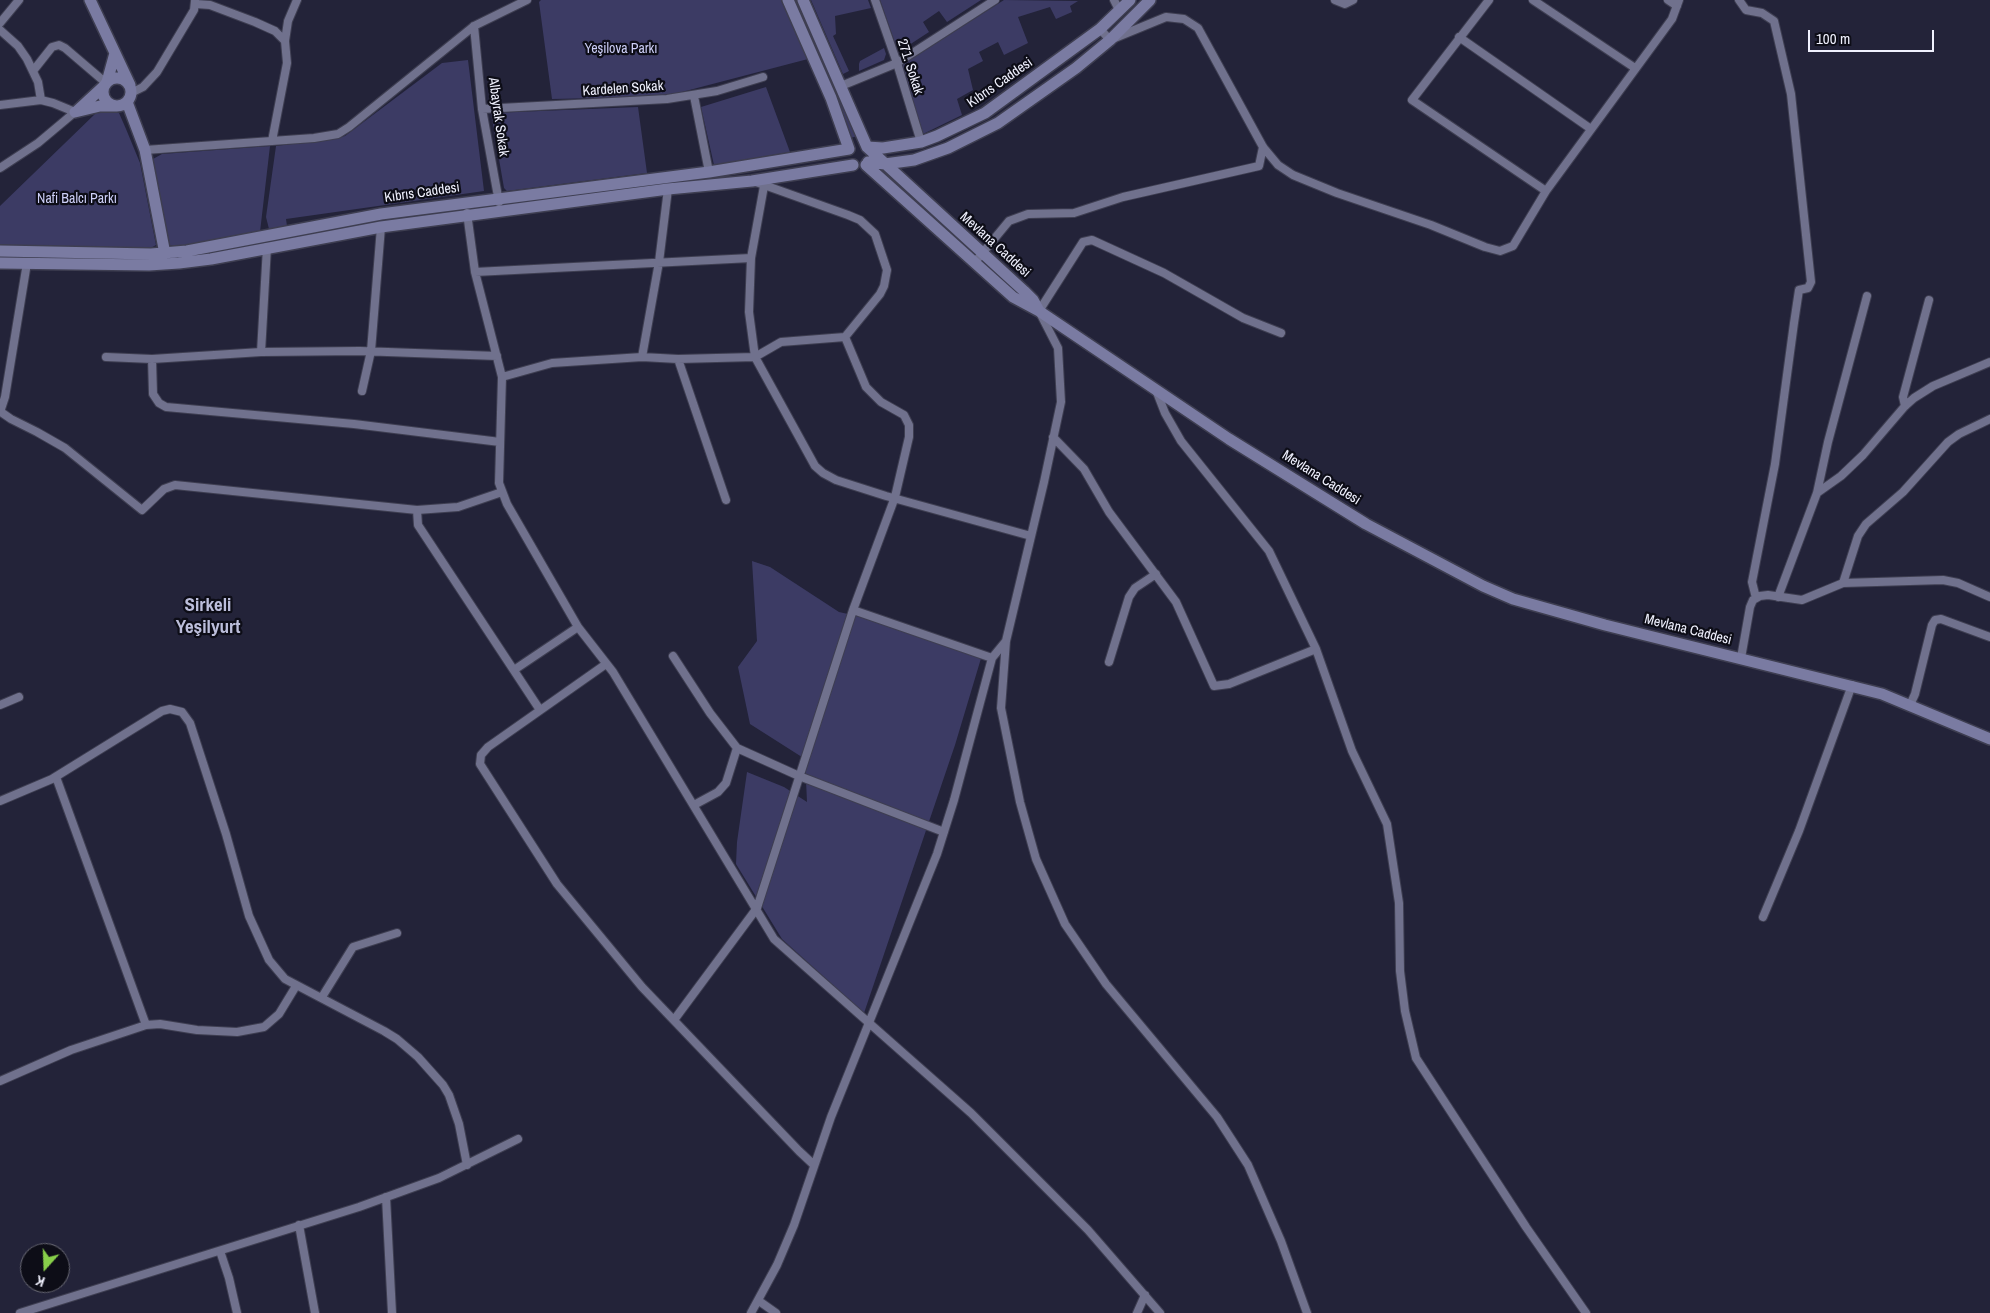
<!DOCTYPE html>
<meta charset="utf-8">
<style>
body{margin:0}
#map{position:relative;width:1990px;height:1313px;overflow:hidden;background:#232339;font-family:"Archivo Narrow",sans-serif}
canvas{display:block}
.north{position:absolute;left:20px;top:1243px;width:50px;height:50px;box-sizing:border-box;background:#0d0d17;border:1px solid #686873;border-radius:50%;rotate:200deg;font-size:14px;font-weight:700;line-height:20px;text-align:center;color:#f0f1fe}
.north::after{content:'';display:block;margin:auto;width:18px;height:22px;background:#87cf4a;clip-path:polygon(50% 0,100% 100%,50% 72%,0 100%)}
.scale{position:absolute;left:1808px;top:30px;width:126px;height:22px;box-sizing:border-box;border:2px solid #f0f1fe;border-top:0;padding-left:6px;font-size:15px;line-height:18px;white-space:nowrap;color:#f0f1fe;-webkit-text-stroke:4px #0d0d17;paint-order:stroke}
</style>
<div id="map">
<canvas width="1990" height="1313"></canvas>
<div class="north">K</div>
<div class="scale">100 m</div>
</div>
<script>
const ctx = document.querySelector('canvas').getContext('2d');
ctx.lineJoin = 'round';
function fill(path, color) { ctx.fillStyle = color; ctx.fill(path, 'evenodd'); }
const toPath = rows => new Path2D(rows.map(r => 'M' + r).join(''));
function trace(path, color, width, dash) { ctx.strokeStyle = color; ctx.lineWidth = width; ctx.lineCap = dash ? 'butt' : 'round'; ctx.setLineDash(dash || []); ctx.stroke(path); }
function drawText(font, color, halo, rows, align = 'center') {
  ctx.font = font + ' "Archivo Narrow",sans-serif'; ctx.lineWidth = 4.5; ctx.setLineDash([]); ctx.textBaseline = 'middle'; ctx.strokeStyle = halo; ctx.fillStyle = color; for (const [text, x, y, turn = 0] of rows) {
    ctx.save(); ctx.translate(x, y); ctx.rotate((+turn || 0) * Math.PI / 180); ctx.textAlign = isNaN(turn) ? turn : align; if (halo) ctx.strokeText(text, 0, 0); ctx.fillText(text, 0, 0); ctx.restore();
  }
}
fill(toPath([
 [541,0,781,0,808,59,678,93,648,97,552,99,539,2],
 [793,0,797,0,858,136,850,138,840,107],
 [811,0,868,0,871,8,835,16,836,34,833,36,849,71,843,74],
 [880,0,981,0,947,22,939,11,923,22,929,32,906,47,903,48,895,43],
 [1004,0,1078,1,1070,6,1072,12,1056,19,1050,7,1018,17,1028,43,1004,55,998,42,979,52,983,61,968,69,973,90,957,99,962,115,923,134,901,65],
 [884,48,886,54,884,60,859,71,859,64,860,61],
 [468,60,484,191,286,219,287,226,269,229,266,217,276,146,338,138,345,136,442,63],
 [766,87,790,152,714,165,701,107],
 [638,107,647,173,507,191,504,188,491,113],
 [101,110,119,113,126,129,140,163,156,245,149,249,0,246,0,206,96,113],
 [270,146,260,232,177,247,169,245,153,159,162,154],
 [752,561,770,567,839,612,906,627,982,655,955,745,864,1013,782,939,736,864,737,842,747,772,784,787,807,802,805,759,750,724,738,667,757,641]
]), '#3c3b64');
const street = toPath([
 [875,0,897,63,921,142],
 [1114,0,1119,10],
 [1335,0,1345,4,1353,0],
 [1489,0,1412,100,1546,191],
 [1533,0,1635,68],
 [1668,0,1677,6],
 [1739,0,1746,10,1762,13,1774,21,1791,94,1811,282,1808,288,1799,290,1794,323,1775,464,1752,582,1756,598],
 [196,4,210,5,255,22,275,31,285,41,287,63,272,141],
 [0,23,19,0],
 [474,26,482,109,499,202],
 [1100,29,1110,40,1166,17,1184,19,1198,28,1263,147,1278,165,1293,175,1337,193,1431,225,1485,247,1500,251,1513,246,1546,191,1672,19,1679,0],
 [0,30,18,46,27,59,38,82,41,100],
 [1459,37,1591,129],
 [285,41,288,21,297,0],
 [33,71,52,47,59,45,65,48,106,83],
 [841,86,897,63,995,0],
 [131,93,143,87,157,72,194,10,195,1],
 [694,96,709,172],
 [0,105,41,100,53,103,75,112,38,143,0,168],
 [482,109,667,99,717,91,763,77],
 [145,150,314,138,338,134,349,127,474,26,527,0],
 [764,186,751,258,749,312,755,357,815,466,823,473,836,480,886,496,1031,536],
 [467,213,475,272,502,377,499,483,507,504,578,627,613,672,774,939,971,1113,1088,1230,1160,1313],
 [975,262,1009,221,1028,214,1074,213,1123,197,1259,166,1263,147],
 [475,272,751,258],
 [1281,333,1243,318,1164,273,1092,240,1083,242,1039,311,1058,348,1061,402,1044,482,1006,641,1001,708,1020,802,1036,859,1065,924,1106,984,1217,1117,1248,1165,1281,1241,1307,1313],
 [261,352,267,247],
 [106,357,152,359,261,352,360,351,497,356],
 [642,357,659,262,668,189],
 [152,359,153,394,159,403,166,407,354,424,500,442],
 [678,359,726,500],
 [502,377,552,363,642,357,678,359,755,357,781,342,845,337,880,294,884,286,887,270,875,234,860,220,848,215,753,181],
 [1156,390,1165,413,1181,441,1269,551,1316,649,1352,751,1387,824,1399,903,1400,971,1405,1011,1416,1058,1526,1227,1586,1313],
 [362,391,371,351,381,227],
 [1905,406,1903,397,1929,300],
 [0,412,5,397,27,263],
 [1,412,11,419,37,432,65,448,142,510,164,489,175,485,417,510,458,507,502,492],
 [1053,437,1084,469,1109,512,1176,602,1214,686,1229,684,1316,649],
 [1817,493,1841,476,1863,455,1905,406,1914,398,1933,386,1990,362],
 [417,510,418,525,540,710],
 [1843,583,1858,536,1866,524,1903,492,1948,442,1959,434,1990,419],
 [1778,597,1817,493,1828,442,1867,296],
 [853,610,992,658],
 [673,656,710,713,737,748,799,776,944,832],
 [1741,658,1750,607,1753,600,1760,596,1768,595,1802,600,1843,583,1943,580,1958,583,1990,597],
 [1109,662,1129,597,1135,588,1156,574],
 [606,664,488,747,481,755,480,764,557,884,642,987,799,1151,814,1165],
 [514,670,578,627],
 [0,705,19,697],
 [1910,705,1915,694,1932,625,1935,620,1941,619,1990,637],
 [56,777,146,1025],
 [0,801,52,779,162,711,170,709,182,712,190,723,226,834,249,916,269,960,285,979,384,1031,397,1039,418,1057,443,1085,449,1095,459,1124,467,1165],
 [694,805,718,792,726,783,737,748],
 [1763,917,1799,831,1852,685],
 [322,997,353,947,397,933],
 [674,1020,757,908,853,610,895,497,909,437,909,425,904,415,881,402,866,387,845,337],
 [0,1081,71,1050,146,1025,160,1024,197,1030,237,1032,264,1027,279,1014,296,986],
 [386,1197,392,1313],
 [299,1225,315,1313],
 [220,1251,229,1278,237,1313],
 [759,1301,776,1313],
 [20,1313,359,1207,439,1178,518,1139],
 [751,1313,777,1265,794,1225,831,1117,937,854,954,800,992,658,1006,641],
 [1137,1313,1145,1295]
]);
const secondary = toPath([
 [90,0,115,53],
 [803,0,867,147,1024,291,1033,300,1039,311,1229,439,1366,524,1483,586,1513,599,1605,625,1882,694,1990,739],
 '103 92a14 14 0 1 1 28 0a14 14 0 1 1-28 0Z',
 [107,82,115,53,130,85],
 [127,102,145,150,165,254],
 [77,111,104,86],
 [75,112,100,106,115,106],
 [867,147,883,148,921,142,937,136,985,113,1100,29,1130,0],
 [868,162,885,164,914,160,948,148,998,123,1076,68,1110,40,1150,0],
 [866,165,1013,297,1039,311],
 [0,251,151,254,187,251,381,214,709,172,849,149,831,98,788,0],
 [0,263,149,265,179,263,211,259,381,227,668,189,752,181,853,165]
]);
trace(street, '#3e3e51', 10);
trace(secondary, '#3e3e51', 14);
trace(street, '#70718d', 8);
trace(secondary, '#7a7ba2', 11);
drawText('14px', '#cdcff7', '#0d0d17', [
 ["Yeşilova Parkı",621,49],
 ["Nafi Balcı Parkı",77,199]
]);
drawText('14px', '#f0f1fe', '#0d0d17', [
 ["271. Sokak",910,67,72],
 ["Kıbrıs Caddesi",1000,83,-35],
 ["Kardelen Sokak",623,89,-4],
 ["Albayrak Sokak",498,117,82],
 ["Kıbrıs Caddesi",422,193,-8],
 ["Mevlana Caddesi",995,245,42],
 ["Mevlana Caddesi",1321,478,32],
 ["Mevlana Caddesi",1688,630,14]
]);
drawText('bold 19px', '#bcbedb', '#0d0d17', [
 ["Sirkeli",208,606],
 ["Yeşilyurt",208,628]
]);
</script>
